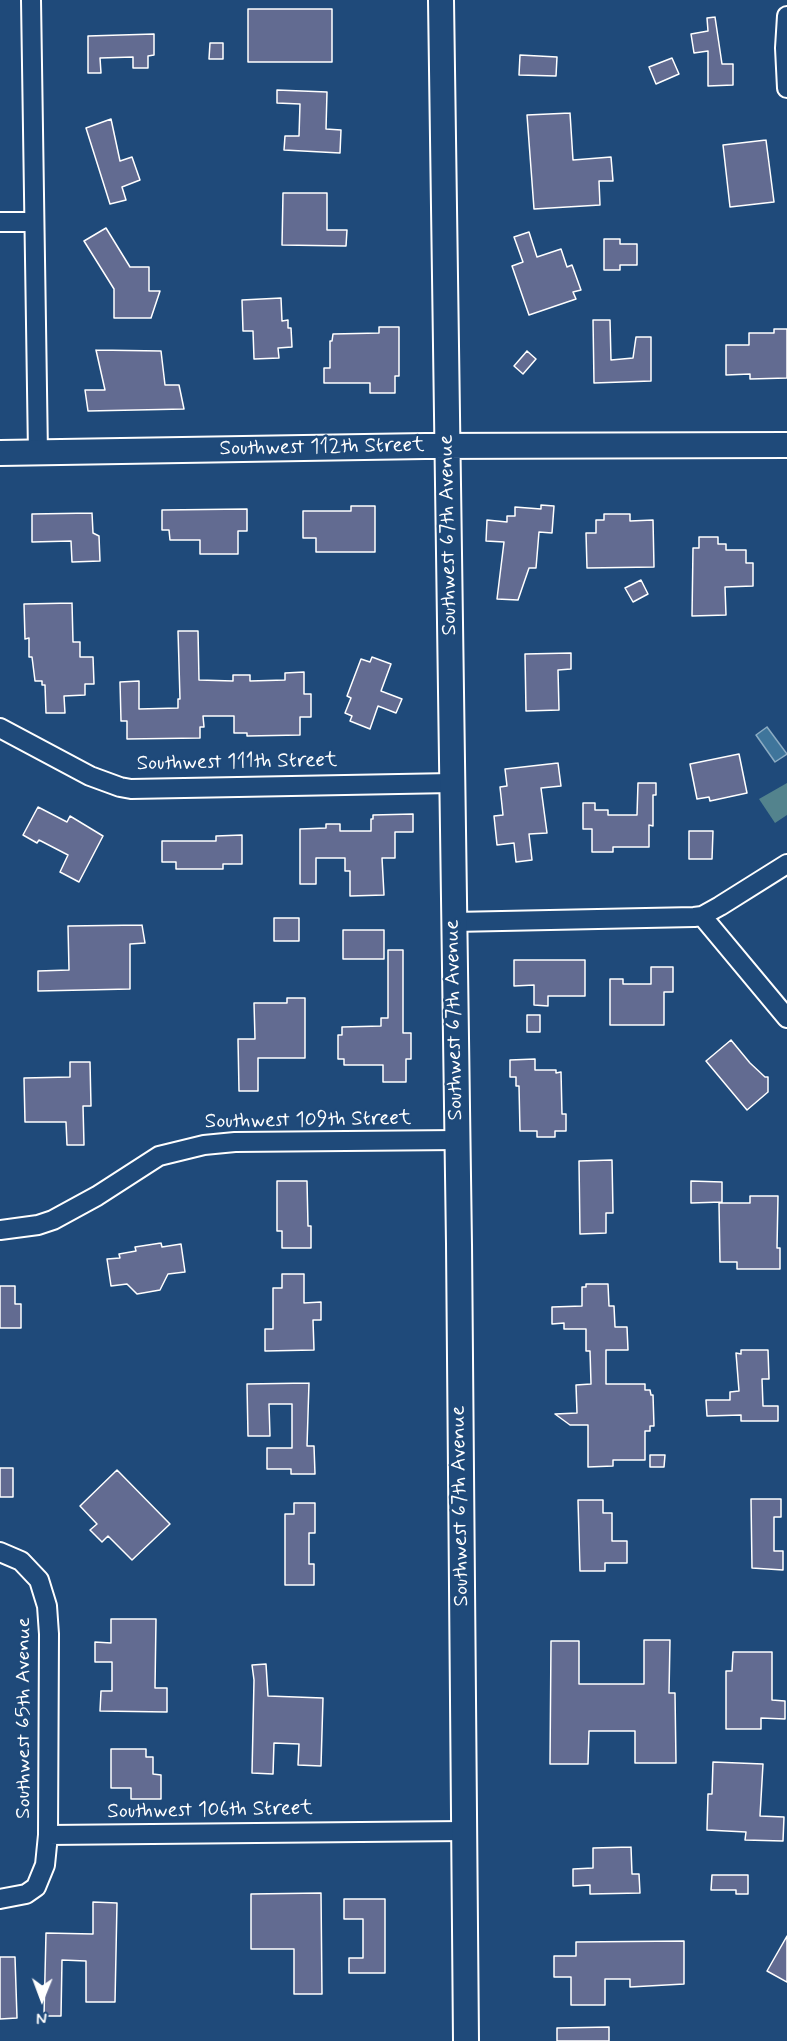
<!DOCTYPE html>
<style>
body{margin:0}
#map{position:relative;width:787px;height:2041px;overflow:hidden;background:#1f4a7a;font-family:Mynerve,sans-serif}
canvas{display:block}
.north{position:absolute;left:12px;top:1969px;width:60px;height:60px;-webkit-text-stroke:4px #1f4a7a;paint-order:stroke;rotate:181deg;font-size:16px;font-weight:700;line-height:24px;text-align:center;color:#fff}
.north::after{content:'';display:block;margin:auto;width:21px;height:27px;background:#fff;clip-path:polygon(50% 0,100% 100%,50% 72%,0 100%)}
</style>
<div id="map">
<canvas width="787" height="2041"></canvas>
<div class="north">N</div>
</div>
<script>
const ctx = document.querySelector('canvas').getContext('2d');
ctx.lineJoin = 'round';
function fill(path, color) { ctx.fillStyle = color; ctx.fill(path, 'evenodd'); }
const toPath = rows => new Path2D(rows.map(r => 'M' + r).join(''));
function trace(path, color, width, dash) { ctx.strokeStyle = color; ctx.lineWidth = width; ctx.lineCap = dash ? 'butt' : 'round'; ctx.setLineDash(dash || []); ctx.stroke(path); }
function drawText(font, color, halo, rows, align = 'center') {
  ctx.font = font + ' Mynerve,sans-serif'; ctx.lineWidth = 4.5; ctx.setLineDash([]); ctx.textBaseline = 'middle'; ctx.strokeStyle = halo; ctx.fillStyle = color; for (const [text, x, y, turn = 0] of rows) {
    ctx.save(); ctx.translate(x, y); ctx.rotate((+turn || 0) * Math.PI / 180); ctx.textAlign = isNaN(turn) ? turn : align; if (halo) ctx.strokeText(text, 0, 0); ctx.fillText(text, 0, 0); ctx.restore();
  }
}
fill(toPath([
 [787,783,787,815,775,823,759,799]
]), '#53838d');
const water = toPath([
 [767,727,787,754,775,762,756,735,767,727]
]);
fill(water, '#3f759b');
trace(water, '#8cacc3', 1.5);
const building = toPath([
 [248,9,332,9,332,62,248,62,248,9],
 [715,17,722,64,733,64,733,85,708,86,708,51,694,53,691,34,708,31,707,18,715,17],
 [154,34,154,55,148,56,148,68,133,68,133,57,100,58,101,73,88,73,88,36,154,34],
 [210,43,223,43,223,59,209,59,210,43],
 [520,55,557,57,556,76,519,75,520,55],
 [672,58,679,74,656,84,649,67,672,58],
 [277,90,327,92,326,129,341,130,340,153,284,150,285,136,299,136,300,104,277,103,277,90],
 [570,113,573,160,611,157,613,181,599,181,600,205,534,209,527,115,570,113],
 [111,119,120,161,132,157,140,180,122,187,126,200,110,204,86,128,111,119],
 [766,140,774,202,730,207,723,145,766,140],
 [283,193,327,193,327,230,347,230,346,246,282,245,283,193],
 [106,228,130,267,149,267,149,291,160,291,151,318,114,318,114,289,84,241,106,228],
 [529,232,537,257,561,249,567,267,572,265,581,290,573,292,576,299,529,315,512,266,523,262,514,237,529,232],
 [604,239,620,239,620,244,637,244,637,265,620,265,620,270,604,270,604,239],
 [281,298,282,321,288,320,288,328,291,328,292,347,278,348,279,358,254,359,253,331,243,331,242,300,281,298],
 [593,320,610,320,611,360,633,358,636,337,651,337,651,381,594,383,593,320],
 [379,327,399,327,399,376,395,376,395,393,370,393,370,383,324,383,324,368,330,368,330,341,332,341,333,334,379,333,379,327],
 [774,329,787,329,787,378,750,379,750,374,726,375,726,345,749,345,749,333,774,333,774,329],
 [96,350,161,351,165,385,179,385,184,409,88,411,85,390,105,390,96,350],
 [527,351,536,359,523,374,514,366,527,351],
 [541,505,554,506,552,533,539,532,536,568,529,568,518,600,497,599,504,542,486,541,487,520,507,522,507,516,515,516,515,507,541,509,541,505],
 [351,506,375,506,375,552,316,552,316,538,303,538,303,511,351,511,351,506],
 [247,509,247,531,238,531,238,554,200,554,200,540,170,540,169,530,162,530,162,510,247,509],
 [92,513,93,533,99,536,100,561,72,562,71,541,32,542,32,514,92,513],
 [604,514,630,514,630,521,653,520,654,567,587,568,586,533,596,533,596,520,604,520,604,514],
 [699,537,718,537,718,544,726,544,726,550,746,550,746,563,753,563,753,586,725,587,726,615,692,616,693,548,699,548,699,537],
 [641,580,648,594,633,602,625,588,641,580],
 [72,603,73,642,80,642,80,657,93,657,94,684,85,684,85,695,64,696,65,713,46,713,45,685,42,685,42,681,35,681,32,657,29,657,29,638,25,639,24,604,72,603],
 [178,631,198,631,199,680,233,681,233,675,250,675,250,681,285,680,285,673,304,672,304,694,311,694,311,717,300,717,300,735,247,736,247,733,234,733,234,716,203,716,204,727,200,727,200,738,127,739,127,721,121,721,120,682,139,681,139,709,178,708,178,699,180,699,178,631],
 [571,653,571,669,558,670,559,710,526,711,525,654,571,653],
 [372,657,391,664,381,691,402,699,396,713,378,706,370,729,350,721,352,716,345,713,351,698,347,696,361,659,370,662,372,657],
 [739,754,747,793,710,801,709,797,697,799,690,764,739,754],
 [558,763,561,786,541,788,547,833,529,834,532,860,516,862,514,843,497,845,494,816,503,815,500,787,507,786,505,769,558,763],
 [638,783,656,783,656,795,653,795,653,826,649,825,649,847,613,847,613,852,592,852,592,829,583,829,583,803,595,803,595,810,608,810,608,815,637,815,638,783],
 [38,807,67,822,70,816,103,836,79,882,60,872,68,855,39,840,37,843,23,835,38,807],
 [413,814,413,832,395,832,395,858,382,858,384,895,350,896,350,871,345,871,345,858,316,858,316,884,300,884,300,829,326,828,326,824,340,824,340,831,371,831,371,819,373,819,373,815,413,814],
 [689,831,713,831,712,859,689,859,689,831],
 [242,835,242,864,223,864,223,869,176,869,176,862,162,862,162,841,216,841,216,836,242,835],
 [274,918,299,918,299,941,274,941,274,918],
 [142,925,145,943,130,944,130,989,38,991,38,971,69,970,68,926,142,925],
 [343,930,384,930,384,959,343,959,343,930],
 [388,950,403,950,403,1033,411,1033,411,1059,406,1059,406,1082,383,1082,383,1065,344,1065,344,1059,338,1059,338,1035,342,1035,342,1027,381,1026,381,1018,388,1018,388,950],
 [514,960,585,960,585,996,548,996,548,1006,534,1005,534,985,514,986,514,960],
 [651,967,673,967,673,992,664,992,664,1025,610,1025,610,979,623,979,623,984,651,984,651,967],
 [287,998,305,998,305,1058,258,1058,258,1091,239,1091,238,1039,255,1039,254,1003,287,1003,287,998],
 [527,1015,540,1015,540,1032,527,1032,527,1015],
 [731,1040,750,1063,765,1077,768,1077,768,1092,747,1110,706,1061,731,1040],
 [535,1059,535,1070,556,1070,556,1073,561,1072,562,1114,566,1114,566,1131,555,1131,555,1137,537,1137,537,1131,520,1131,519,1086,516,1086,516,1077,510,1077,510,1060,535,1059],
 [70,1062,90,1062,91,1106,83,1106,84,1145,67,1145,66,1122,25,1122,24,1078,70,1077,70,1062],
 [612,1160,613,1213,606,1213,606,1233,580,1234,579,1161,612,1160],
 [277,1181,307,1181,308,1226,311,1226,311,1248,282,1248,282,1231,277,1231,277,1181],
 [691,1181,722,1182,722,1202,691,1203,691,1181],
 [750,1196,778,1196,777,1248,780,1248,780,1269,737,1269,737,1262,720,1262,719,1203,750,1203,750,1196],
 [161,1243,162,1247,181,1244,185,1272,168,1274,160,1290,137,1294,127,1284,111,1286,107,1259,120,1258,119,1254,136,1251,135,1247,161,1243],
 [282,1274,304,1274,304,1303,321,1302,321,1320,313,1320,314,1350,265,1351,265,1329,273,1329,273,1288,282,1288,282,1274],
 [586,1284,608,1284,609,1306,614,1306,615,1327,627,1327,628,1350,606,1350,606,1384,645,1384,645,1390,650,1390,651,1395,653,1395,654,1426,650,1426,650,1431,645,1431,645,1460,613,1460,613,1466,588,1467,588,1425,570,1425,555,1414,577,1413,576,1385,591,1384,590,1351,586,1351,586,1329,564,1329,564,1323,552,1324,552,1307,582,1306,582,1287,586,1287,586,1284],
 [0,1286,15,1286,15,1304,21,1304,21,1328,0,1328,0,1286],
 [741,1350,768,1350,769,1379,762,1379,763,1406,778,1406,778,1421,741,1421,741,1415,707,1416,706,1400,730,1400,730,1392,739,1391,736,1353,741,1354,741,1350],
 [309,1383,307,1446,314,1446,315,1474,291,1474,291,1469,267,1469,267,1448,292,1448,292,1404,269,1404,270,1436,248,1436,247,1384,309,1383],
 [650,1455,665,1455,664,1467,650,1467,650,1455],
 [0,1468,13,1468,13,1497,0,1497,0,1468],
 [117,1470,170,1524,132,1560,108,1536,102,1542,90,1530,97,1524,80,1506,117,1470],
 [751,1499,781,1499,781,1517,774,1517,774,1551,783,1551,783,1570,752,1568,751,1499],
 [578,1500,603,1500,603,1513,612,1513,612,1541,627,1541,627,1563,605,1563,605,1571,580,1571,578,1500],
 [294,1503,315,1503,315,1533,309,1533,309,1564,314,1564,314,1585,285,1585,285,1514,294,1514,294,1503],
 [111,1619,156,1619,155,1688,167,1688,167,1712,100,1711,101,1691,112,1691,112,1662,95,1662,95,1642,111,1643,111,1619],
 [644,1640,670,1640,669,1693,675,1693,676,1763,635,1763,635,1731,589,1731,588,1764,550,1764,551,1641,579,1641,579,1684,644,1684,644,1640],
 [733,1652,772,1652,772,1700,785,1701,785,1719,761,1718,761,1729,726,1729,726,1671,732,1671,733,1652],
 [266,1664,268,1696,323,1698,321,1766,298,1765,299,1744,274,1743,273,1774,252,1773,254,1680,252,1665,266,1664],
 [111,1749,146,1749,146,1757,153,1757,153,1774,161,1775,161,1799,131,1799,131,1788,111,1788,111,1749],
 [713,1762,763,1764,760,1816,784,1817,783,1841,745,1840,746,1832,707,1830,708,1794,712,1794,713,1762],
 [631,1847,632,1874,639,1874,640,1893,590,1894,590,1885,573,1886,573,1869,593,1868,593,1848,631,1847],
 [712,1875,748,1875,748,1894,736,1894,736,1890,711,1890,712,1875],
 [321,1893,322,1994,294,1994,294,1949,251,1949,251,1894,321,1893],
 [344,1899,385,1899,385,1973,349,1973,349,1958,363,1958,363,1919,344,1919,344,1899],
 [93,1902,117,1903,115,2002,86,2002,86,1961,62,1960,61,2016,44,2016,46,1933,93,1934,93,1902],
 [787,1936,787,1982,767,1971,787,1936],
 [684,1941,684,1984,630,1987,630,1979,605,1979,605,2005,571,2005,571,1977,554,1977,554,1956,576,1956,576,1942,684,1941],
 [0,1957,15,1957,17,2018,0,2019,0,1957],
 [609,2027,609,2041,557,2041,557,2028,609,2027]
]);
fill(building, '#626b91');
trace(building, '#fff', 1.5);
const street = toPath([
 [31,0,38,453],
 [787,16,785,48,787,88],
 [0,222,34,222],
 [0,728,90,776,120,787,131,789,452,783],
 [702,916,787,1018],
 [454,922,694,917,702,916,720,906,787,864],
 [0,1230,38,1225,53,1220,97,1196,159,1156,204,1145,235,1142,457,1140],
 [0,1552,21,1561,39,1580,47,1606,49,1634,48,1835,45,1865,36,1887,26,1894,0,1899],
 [48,1835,465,1831]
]);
const secondary = toPath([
 [441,0,459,1244,466,2041],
 [0,453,425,446,787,445]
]);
trace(street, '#fff', 22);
trace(secondary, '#fff', 28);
trace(street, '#1f4a7a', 18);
trace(secondary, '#1f4a7a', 24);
drawText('21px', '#fff', '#1f4a7a', [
 ["Southwest 112th Street",322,448,-1],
 ["Southwest 67th Avenue",449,535,-91],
 ["Southwest 111th Street",237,763,-1],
 ["Southwest 67th Avenue",455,1020,-91],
 ["Southwest 109th Street",308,1121,-1],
 ["Southwest 67th Avenue",461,1506,-91],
 ["Southwest 65th Avenue",25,1718,-90],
 ["Southwest 106th Street",210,1811,-1]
]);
</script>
